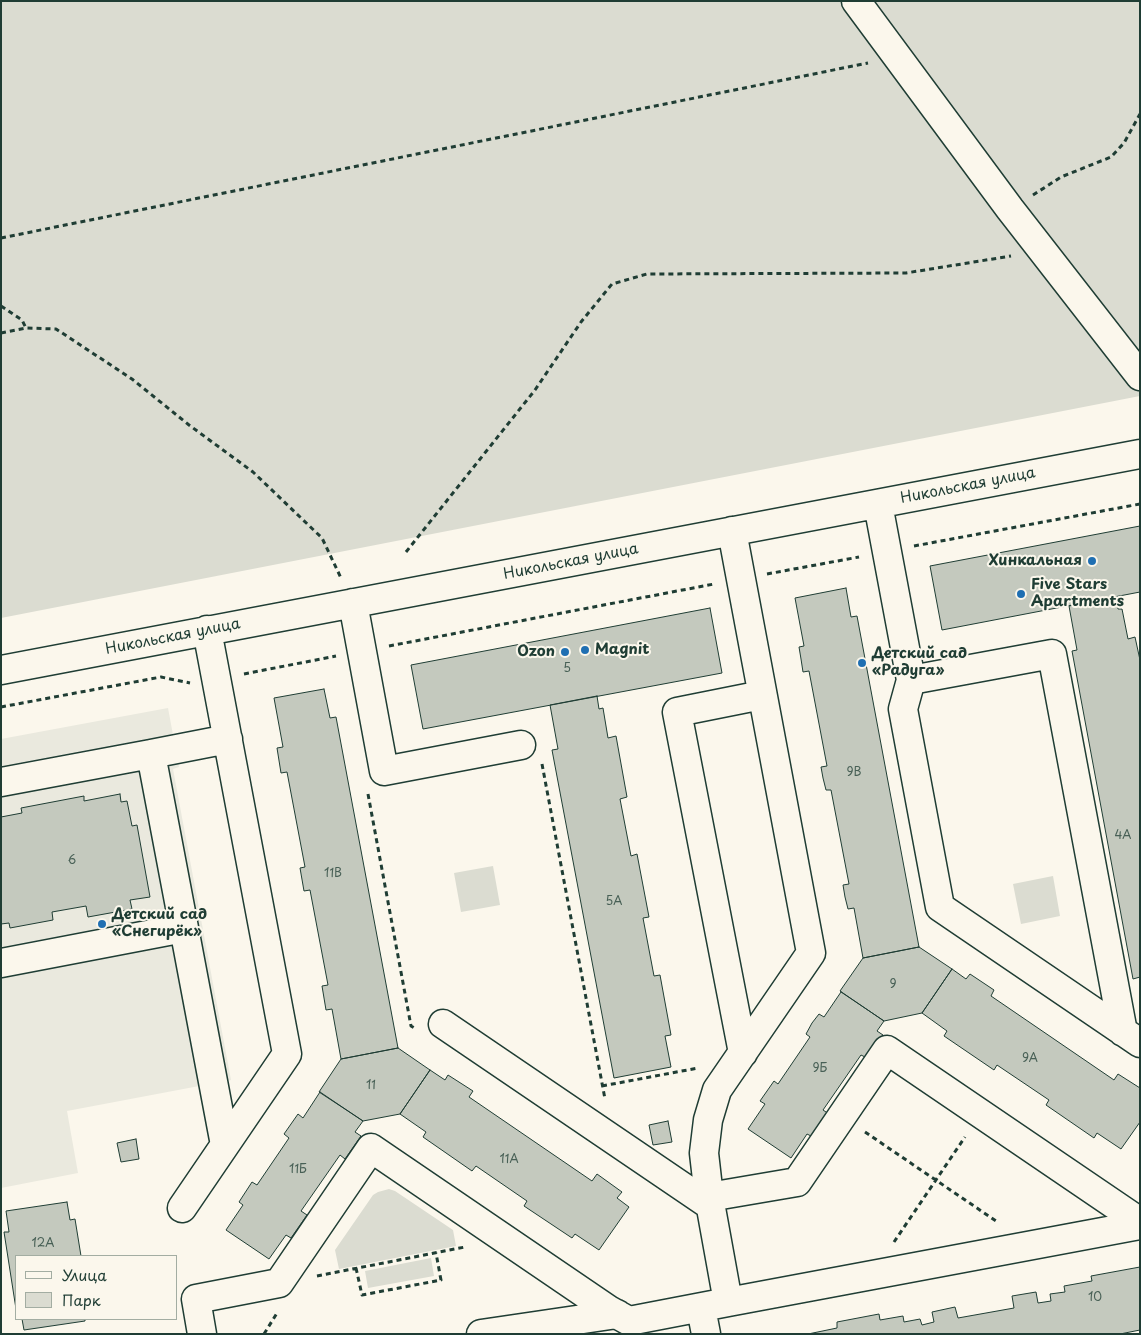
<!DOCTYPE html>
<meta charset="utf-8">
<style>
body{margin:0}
#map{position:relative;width:1141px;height:1335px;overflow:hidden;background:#fbf7ec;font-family:"Playpen Sans",sans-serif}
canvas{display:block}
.frame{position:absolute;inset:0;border:2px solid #1f3d34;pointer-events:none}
.legend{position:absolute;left:15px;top:1255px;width:162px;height:65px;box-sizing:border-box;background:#fbf7ec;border:1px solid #a3ada2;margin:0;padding:6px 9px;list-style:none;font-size:15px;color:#1f3d34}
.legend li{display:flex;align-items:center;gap:10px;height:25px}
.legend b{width:25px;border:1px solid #a3ada2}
</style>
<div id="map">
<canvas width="1141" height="1335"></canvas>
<div class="frame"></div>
<ul class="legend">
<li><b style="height:6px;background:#fbf7ec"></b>Улица</li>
<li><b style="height:14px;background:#dbdcd1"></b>Парк</li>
</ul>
</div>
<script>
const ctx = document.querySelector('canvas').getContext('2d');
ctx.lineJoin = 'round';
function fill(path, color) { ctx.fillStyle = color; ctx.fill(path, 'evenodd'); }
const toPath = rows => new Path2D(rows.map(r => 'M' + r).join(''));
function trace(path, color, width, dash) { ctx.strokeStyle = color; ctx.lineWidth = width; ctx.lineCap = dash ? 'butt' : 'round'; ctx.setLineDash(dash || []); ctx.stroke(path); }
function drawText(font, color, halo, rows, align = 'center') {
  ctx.font = font + ' "Playpen Sans",sans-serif'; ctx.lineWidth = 4; ctx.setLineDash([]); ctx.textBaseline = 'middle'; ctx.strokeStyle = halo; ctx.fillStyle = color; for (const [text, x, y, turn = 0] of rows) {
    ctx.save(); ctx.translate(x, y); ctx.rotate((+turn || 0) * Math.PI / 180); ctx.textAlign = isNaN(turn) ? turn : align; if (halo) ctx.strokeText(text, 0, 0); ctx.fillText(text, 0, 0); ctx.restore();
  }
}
fill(toPath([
 [168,708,179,767,173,769,231,1080,67,1111,78,1173,1,1188,1,739]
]), '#eae9de');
fill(toPath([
 [1,1,1140,1,1140,396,1,618],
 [493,866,500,905,461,912,454,873],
 [1053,876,1060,916,1021,924,1013,884],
 [389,1189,395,1191,453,1230,456,1246,339,1269,335,1250,373,1195,378,1192],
 [431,1258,434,1276,368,1288,365,1271]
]), '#dbdcd1');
const building = toPath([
 [1140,526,1140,592,942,630,930,566,1140,526],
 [846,588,851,617,857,616,919,947,863,958,854,908,848,909,845,897,843,885,849,884,831,790,826,790,823,778,821,767,827,766,809,671,803,672,801,659,799,647,804,646,795,598,846,588],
 [1116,597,1118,609,1122,609,1128,639,1135,637,1140,660,1140,977,1133,979,1072,651,1077,650,1069,606,1116,597],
 [710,608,722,673,423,729,411,665,710,608],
 [324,689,330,718,336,717,398,1048,341,1059,332,1009,326,1010,322,986,328,985,310,890,304,891,300,868,305,867,287,772,281,773,277,748,283,747,274,698,324,689],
 [597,696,599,709,603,708,608,738,616,736,627,797,620,799,631,856,637,854,649,917,643,918,654,976,660,975,671,1035,665,1036,671,1067,614,1078,552,750,558,749,550,705,597,696],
 [120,794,121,802,127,801,132,826,137,825,150,897,130,900,132,909,88,917,86,906,52,912,53,920,10,928,9,923,1,924,1,817,22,813,21,808,84,796,84,801,120,794],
 [919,947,952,969,922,1013,884,1021,840,991,863,958,919,947],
 [952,969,966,979,970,974,994,990,991,996,1114,1080,1118,1074,1140,1088,1140,1122,1121,1149,1097,1133,1094,1138,1046,1105,1049,1100,997,1065,994,1070,944,1036,947,1031,922,1013,952,969],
 [841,992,884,1021,877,1031,883,1035,867,1058,861,1055,823,1110,829,1114,813,1137,807,1134,791,1158,748,1129,765,1104,760,1101,774,1081,778,1084,810,1037,806,1034,812,1023,819,1014,824,1017,841,992],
 [398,1048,430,1070,400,1114,363,1121,319,1092,341,1059,398,1048],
 [430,1070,445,1080,448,1075,473,1091,469,1097,592,1181,597,1174,622,1192,617,1198,629,1207,599,1250,575,1234,572,1238,524,1206,527,1201,476,1166,472,1171,423,1137,426,1132,400,1114,430,1070],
 [320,1092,363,1121,355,1132,361,1136,345,1159,340,1155,301,1211,307,1215,291,1238,286,1235,269,1259,226,1230,243,1205,239,1202,252,1182,257,1185,289,1138,284,1134,298,1114,303,1118,320,1092],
 [668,1121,672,1142,653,1145,649,1125,668,1121],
 [136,1139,139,1159,121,1162,117,1143,136,1139],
 [67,1202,70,1220,75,1219,81,1256,16,1256,16,1309,4,1232,9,1232,6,1211,67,1202],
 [1140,1267,1140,1330,1120,1334,808,1334,837,1328,837,1322,879,1314,880,1320,903,1316,904,1322,920,1319,922,1325,934,1322,932,1312,955,1307,958,1318,1014,1308,1012,1296,1036,1292,1038,1303,1051,1301,1050,1294,1065,1292,1064,1286,1092,1281,1091,1276,1140,1267],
 [22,1319,85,1319,85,1321,24,1330,22,1319]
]);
fill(building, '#c4c9be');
trace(building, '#1f3d34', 1);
const minor = toPath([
 [856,1,1010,209,1140,376],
 [878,504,911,680,1052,654,1123,1032],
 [732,531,811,953,717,1090,708,1120,704,1153,709,1197,728,1302,1140,1225],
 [353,603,384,771,521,745],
 [1,670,1140,454],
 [911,680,903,709,940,907,1140,1043],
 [1,782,151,754],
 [184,928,225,1145],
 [1,963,184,928,151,754,228,739],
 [443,1024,711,1206],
 [743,1053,677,712,762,695],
 [709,1197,797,1182,887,1050,1140,1222],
 [182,1208,287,1054,207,630],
 [701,1308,706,1334],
 [202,1334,196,1299,279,1283,371,1148,609,1310,629,1321,728,1302],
 [481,1334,617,1314]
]);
trace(minor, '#1f3d34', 31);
trace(toPath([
 [1033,195,1061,177,1111,157,1124,143,1140,114],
 [1,238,868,63],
 [1,306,22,320,26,328],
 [1,333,26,328,56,329,132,379,189,425,253,472,322,538,341,578],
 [914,546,1140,504],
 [406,552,535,390,581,322,612,284,647,274,906,273,1011,256],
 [767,574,859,557],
 [389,646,714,584],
 [244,674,336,656],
 [1,707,161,677,190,683],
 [542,764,605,1099],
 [368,794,411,1026,416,1029],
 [602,1086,698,1068],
 [865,1132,999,1223],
 [894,1242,965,1137],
 [356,1268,362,1295,441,1280,436,1253],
 [317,1276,465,1247],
 [264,1334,277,1313]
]), '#1f3d34', 3, [5, 4]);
trace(minor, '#fbf7ec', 28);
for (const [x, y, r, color] of [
 [1092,561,5,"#1f6fb2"],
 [1021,594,5,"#1f6fb2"],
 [585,650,5,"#1f6fb2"],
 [565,652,5,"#1f6fb2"],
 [862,663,5,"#1f6fb2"],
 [102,924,5,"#1f6fb2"]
]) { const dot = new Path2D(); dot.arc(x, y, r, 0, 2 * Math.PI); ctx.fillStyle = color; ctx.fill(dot); trace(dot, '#fbf7ec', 2); }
drawText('12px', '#486056', null, [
 ["5",567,669],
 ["9В",854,773],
 ["4А",1123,836],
 ["6",72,861],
 ["11В",333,874],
 ["5А",614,902],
 ["9",893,985],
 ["9А",1030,1059],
 ["9Б",820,1069],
 ["11",371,1086],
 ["11А",509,1160],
 ["11Б",298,1170],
 ["12А",43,1244],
 ["10",1095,1298]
]);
drawText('15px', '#1f3d34', '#fbf7ec', [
 ["Никольская улица",968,486,-11],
 ["Никольская улица",571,562,-11],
 ["Никольская улица",173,637,-11]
]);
drawText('bold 15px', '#1f3d34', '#fbf7ec', [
 ["Хинкальная",1082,561,"right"],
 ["Five Stars",1031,585],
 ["Apartments",1031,602],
 ["Magnit",595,650],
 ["Ozon",555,652,"right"],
 ["Детский сад",872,654],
 ["«Радуга»",872,671],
 ["Детский сад",112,915],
 ["«Снегирёк»",112,932]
], 'left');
</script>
